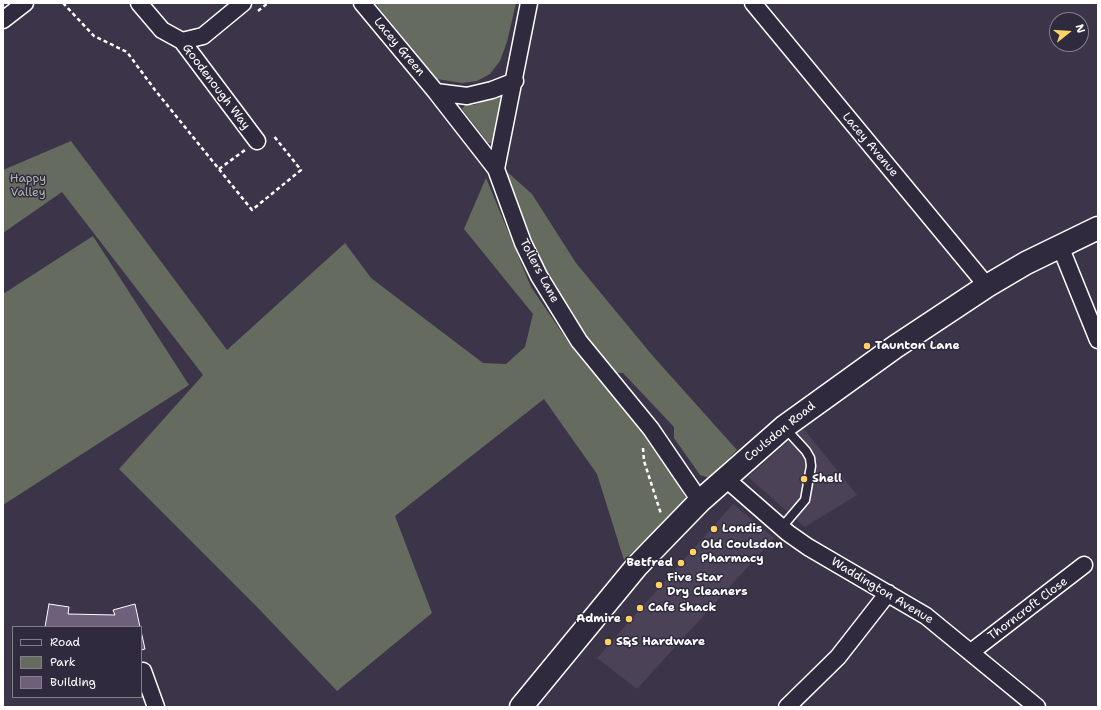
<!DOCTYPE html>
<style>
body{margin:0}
#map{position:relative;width:1101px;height:710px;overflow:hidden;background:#3c3549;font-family:"Shantell Sans",sans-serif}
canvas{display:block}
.frame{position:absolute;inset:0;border:4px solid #fff;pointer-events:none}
.legend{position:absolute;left:12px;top:626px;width:130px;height:72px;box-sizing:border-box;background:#2f2a3d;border:1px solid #827f8b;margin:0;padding:5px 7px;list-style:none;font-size:12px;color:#fff}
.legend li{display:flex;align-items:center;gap:8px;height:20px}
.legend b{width:20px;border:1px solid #827f8b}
.north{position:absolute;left:1049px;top:12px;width:40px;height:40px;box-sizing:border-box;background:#2f2a3d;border:1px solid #827f8b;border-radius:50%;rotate:73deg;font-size:11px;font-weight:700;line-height:16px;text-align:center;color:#fff}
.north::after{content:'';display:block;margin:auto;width:14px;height:18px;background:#ffd166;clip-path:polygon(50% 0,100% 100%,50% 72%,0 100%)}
</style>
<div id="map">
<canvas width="1101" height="710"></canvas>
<div class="frame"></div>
<ul class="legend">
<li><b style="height:5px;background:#2f2a3d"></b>Road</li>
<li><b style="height:11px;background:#656b5f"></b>Park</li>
<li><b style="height:11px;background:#6e5f7b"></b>Building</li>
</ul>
<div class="north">N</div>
</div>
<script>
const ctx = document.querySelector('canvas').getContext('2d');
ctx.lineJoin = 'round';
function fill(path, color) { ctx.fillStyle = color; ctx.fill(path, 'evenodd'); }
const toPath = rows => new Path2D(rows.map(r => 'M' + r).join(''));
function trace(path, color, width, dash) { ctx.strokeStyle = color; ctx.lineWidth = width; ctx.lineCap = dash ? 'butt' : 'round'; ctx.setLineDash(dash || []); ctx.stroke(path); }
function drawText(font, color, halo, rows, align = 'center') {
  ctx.font = font + ' "Shantell Sans",sans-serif'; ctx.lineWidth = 3; ctx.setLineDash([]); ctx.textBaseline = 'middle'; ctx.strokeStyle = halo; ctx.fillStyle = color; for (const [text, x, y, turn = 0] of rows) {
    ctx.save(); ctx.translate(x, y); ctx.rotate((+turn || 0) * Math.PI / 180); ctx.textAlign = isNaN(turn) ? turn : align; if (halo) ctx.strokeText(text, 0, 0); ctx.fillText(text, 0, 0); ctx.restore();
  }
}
fill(toPath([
 [803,428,857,495,805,527,748,477],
 [733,504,774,538,637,689,597,658]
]), '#4b4258');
fill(toPath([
 [375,3,516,3,507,42,500,61,490,74,477,81,462,83,437,79],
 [498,95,501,98,494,143,488,143,462,109,465,105,474,105],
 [71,141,227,350,345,243,371,278,483,363,506,364,525,347,533,314,464,229,486,178,531,287,571,346,662,456,687,501,624,560,597,474,544,399,395,516,432,613,337,691,260,610,119,469,203,375,62,192,3,233,3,170],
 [505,170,532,194,576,263,652,355,737,450,709,478,700,475,674,438,674,427,623,373,613,373,590,345,545,274],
 [93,236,189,385,3,505,3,294]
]), '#656b5f');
const building = toPath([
 [49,604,69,607,68,614,115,615,113,610,135,604,140,627,45,627,49,604],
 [141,631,145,649,141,650,141,631]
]);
fill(building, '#6e5f7b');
trace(building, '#fff', 1);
const service = toPath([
 [782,527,805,500,811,466,810,458,806,451,784,427]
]);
const minor = toPath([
 [139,3,162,30,182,41,257,141],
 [362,3,436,92,496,169],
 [529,3,496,169,523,243,539,276,579,341,651,429,700,501],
 [753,3,987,286],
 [3,20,25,3],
 [182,41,203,36,243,3],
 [436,92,467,96,492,90,515,81],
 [1060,246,1098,340],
 [725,478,788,533,808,547,926,616,1037,707],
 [971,652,1084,565],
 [143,671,156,707],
 [787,707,838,657,888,593]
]);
const secondary = toPath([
 [521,707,637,566,700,501,784,427,895,347,987,286,1026,263,1098,228]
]);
trace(service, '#fff', 11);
trace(minor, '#fff', 19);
trace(secondary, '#fff', 25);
trace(toPath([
 [63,3,94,36,127,52,155,90,252,210,301,170,273,135],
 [258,11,268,3],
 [219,169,245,150],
 [643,448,644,461,661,514]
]), '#fff', 2.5, [4, 3]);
trace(service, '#2f2a3d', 8);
trace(minor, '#2f2a3d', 16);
trace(secondary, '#2f2a3d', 22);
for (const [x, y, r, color] of [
 [867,346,4,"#ffd166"],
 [804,479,4,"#ffd166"],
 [714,529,4,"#ffd166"],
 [693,552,4,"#ffd166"],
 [681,563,4,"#ffd166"],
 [659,585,4,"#ffd166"],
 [640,608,4,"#ffd166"],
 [629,619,4,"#ffd166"],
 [608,642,4,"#ffd166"]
]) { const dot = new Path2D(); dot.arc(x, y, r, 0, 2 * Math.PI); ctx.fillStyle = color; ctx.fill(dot); trace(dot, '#2f2a3d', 1.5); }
drawText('12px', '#fff', '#2f2a3d', [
 ["Lacey Green",399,47,50],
 ["Goodenough Way",216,87,53],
 ["Lacey Avenue",870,145,50],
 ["Tollers Lane",539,271,62],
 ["Coulsdon Road",780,432,-39],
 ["Waddington Avenue",882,591,31],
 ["Thorncroft Close",1028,609,-37]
]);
drawText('12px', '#b2b5af', '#2f2a3d', [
 ["Happy",28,179],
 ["Valley",28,193]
]);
drawText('bold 12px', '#fff', '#2f2a3d', [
 ["Taunton Lane",875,346],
 ["Shell",812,479],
 ["Londis",722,529],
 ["Old Coulsdon",701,545],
 ["Pharmacy",701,559],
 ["Betfred",673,563,"right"],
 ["Five Star",667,578],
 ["Dry Cleaners",667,592],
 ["Cafe Shack",648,608],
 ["Admire",621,619,"right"],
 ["S&S Hardware",616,642]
], 'left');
</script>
